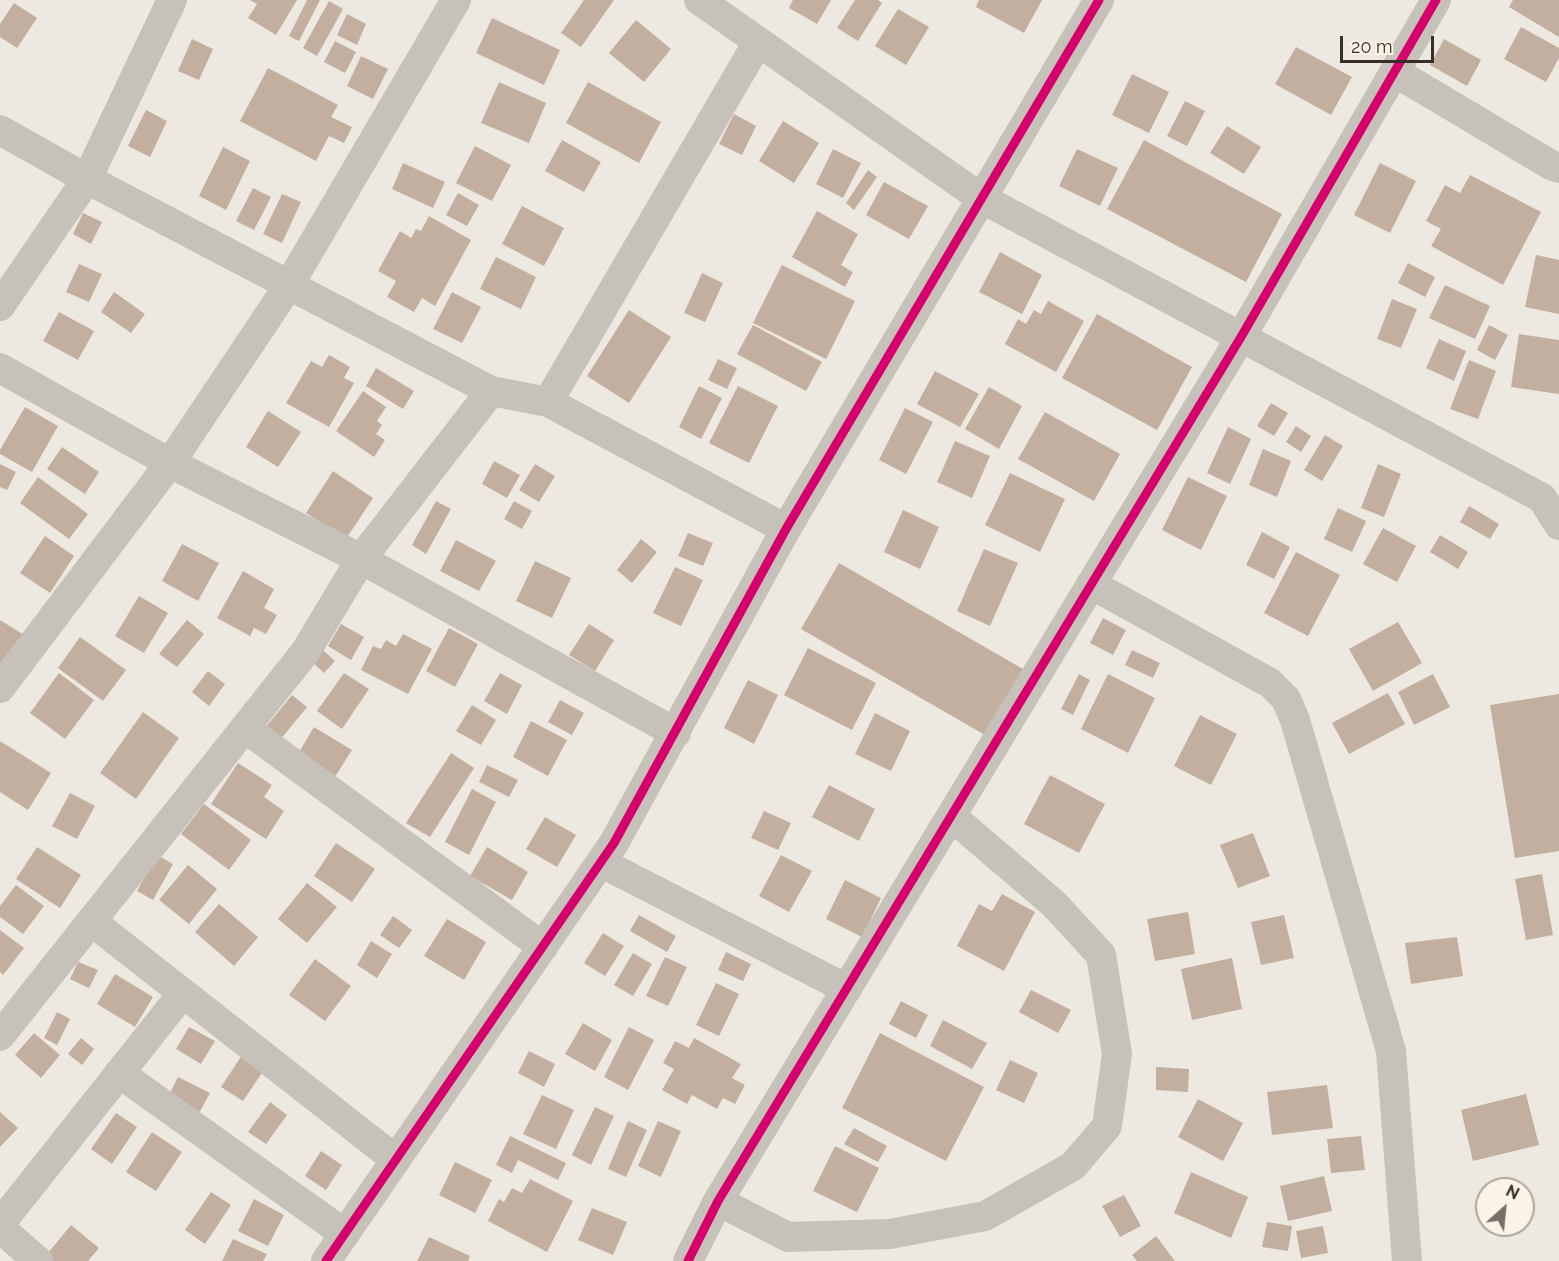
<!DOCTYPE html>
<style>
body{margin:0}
#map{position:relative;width:1559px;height:1261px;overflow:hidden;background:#ede9e0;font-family:Raleway,sans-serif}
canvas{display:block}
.north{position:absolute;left:1475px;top:1177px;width:60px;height:60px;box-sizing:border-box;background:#faf4e7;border:2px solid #aca59a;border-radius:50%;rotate:27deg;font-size:16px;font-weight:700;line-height:24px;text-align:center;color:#372e27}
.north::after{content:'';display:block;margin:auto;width:21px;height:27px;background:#776f68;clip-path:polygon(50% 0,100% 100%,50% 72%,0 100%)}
.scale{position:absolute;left:1340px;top:36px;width:94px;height:27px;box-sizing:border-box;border:3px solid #372e27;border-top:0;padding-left:8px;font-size:18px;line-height:21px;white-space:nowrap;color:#372e27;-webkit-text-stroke:4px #faf4e7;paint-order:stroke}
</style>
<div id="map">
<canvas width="1559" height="1261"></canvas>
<div class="north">N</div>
<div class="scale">20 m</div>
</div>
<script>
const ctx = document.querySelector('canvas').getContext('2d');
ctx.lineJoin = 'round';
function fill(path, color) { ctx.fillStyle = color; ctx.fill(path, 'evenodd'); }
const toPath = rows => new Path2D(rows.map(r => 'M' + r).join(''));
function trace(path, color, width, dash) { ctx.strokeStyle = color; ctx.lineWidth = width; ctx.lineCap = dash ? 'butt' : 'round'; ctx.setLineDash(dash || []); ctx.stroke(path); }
fill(toPath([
 [250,0,297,0,276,35,248,18,257,4],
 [307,0,320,0,299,41,289,36],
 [584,0,614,0,581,47,561,33],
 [793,0,831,0,817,24,789,8],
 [855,0,878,0,882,3,858,41,837,28],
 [979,0,1042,0,1024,33,976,7],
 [1513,0,1559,0,1559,37,1509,7],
 [329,1,343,9,317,56,303,48],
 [14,3,37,18,17,48,0,37,0,24],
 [898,9,929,27,906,65,875,46],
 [347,14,366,24,357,45,337,35],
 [492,18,560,50,544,85,476,53],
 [636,20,671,49,644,82,609,53],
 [1521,27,1559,48,1559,58,1546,82,1504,59],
 [192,39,213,49,199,80,178,71],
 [1444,39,1481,60,1467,86,1430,65],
 [335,41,356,52,345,73,324,62],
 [1296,47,1352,77,1331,115,1275,84],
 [361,56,388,69,373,99,347,86],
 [268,68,338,105,331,117,352,127,344,143,329,136,316,161,240,121],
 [1132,74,1169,92,1149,133,1112,115],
 [499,82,546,103,529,143,481,123],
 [588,82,661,122,639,163,566,123],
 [1185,101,1205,111,1187,146,1167,136],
 [146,110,167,121,150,157,128,146],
 [734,114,756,126,742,155,719,144],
 [783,121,819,143,794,183,759,161],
 [1227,126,1261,147,1244,174,1210,153],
 [562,140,601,162,584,192,545,171],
 [1144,140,1282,214,1246,282,1107,209],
 [475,146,511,165,492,201,456,183],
 [223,147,250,161,226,210,199,196],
 [833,149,861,163,843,198,816,184],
 [1077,149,1118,168,1100,206,1059,186],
 [403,163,445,182,433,208,392,189],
 [1380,163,1416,181,1390,233,1354,215],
 [868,170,877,177,854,210,846,203],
 [1470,175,1541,212,1503,285,1431,246,1441,229,1426,221,1445,185,1460,193],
 [884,182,928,206,909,239,866,215],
 [253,188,271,197,254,230,236,221],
 [458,193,479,205,467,226,446,215],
 [282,194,301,202,282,243,263,234],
 [522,206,564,228,544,266,502,244],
 [817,211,858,234,841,265,853,272,845,287,792,257],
 [83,213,102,222,91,244,73,234],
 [429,216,471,240,435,306,422,298,414,312,387,297,396,281,378,271,400,231,411,238,416,229,421,231],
 [1000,252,1042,275,1022,314,979,292],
 [1536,255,1559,260,1559,314,1525,307],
 [496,257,536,277,521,309,480,289],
 [1408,263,1435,277,1425,297,1398,283],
 [79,264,102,274,89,302,66,292],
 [782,265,855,301,826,359,753,323],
 [702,273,723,283,705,322,684,313],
 [1445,285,1490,306,1475,339,1429,318],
 [114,292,145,314,131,333,101,312],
 [452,292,481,307,462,343,433,329],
 [1392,299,1417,309,1401,348,1377,339],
 [1048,301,1084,321,1056,372,1005,344,1018,319,1026,324,1034,310,1041,314],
 [629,310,671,337,629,403,587,376],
 [59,312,94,331,78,360,43,341],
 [1097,314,1192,367,1157,430,1062,378],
 [753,325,822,362,806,391,737,354],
 [1489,325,1508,335,1495,360,1477,350],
 [1519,334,1559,340,1559,394,1511,387],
 [1439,339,1466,351,1454,381,1426,368],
 [329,355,350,367,344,378,354,383,329,427,286,403,311,361,322,367],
 [718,359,737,368,727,389,708,380],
 [1469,360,1496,371,1478,419,1450,409],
 [376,368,414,391,403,409,366,386],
 [935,371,979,394,960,427,917,404],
 [699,386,722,398,701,439,679,427],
 [738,386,778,406,749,463,709,443],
 [989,387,1022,406,999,449,965,429],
 [363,391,386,407,377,421,382,425,376,434,385,440,374,457,336,431],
 [1271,403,1288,413,1274,436,1257,426],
 [25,407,58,426,32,472,0,454,0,450],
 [905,408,933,422,906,474,879,460],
 [268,411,301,432,278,467,246,447],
 [1045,412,1120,454,1094,501,1018,459],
 [1296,426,1311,436,1301,452,1286,442],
 [1228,427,1251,439,1230,484,1207,473],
 [1325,435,1343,446,1322,481,1304,470],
 [955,441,990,456,972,498,937,482],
 [62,447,99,472,85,494,47,469],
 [1263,449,1291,461,1277,497,1249,485],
 [494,461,520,475,507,498,482,484],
 [0,464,16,472,7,490,0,487],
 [535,464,555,476,539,502,519,490],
 [1378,464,1401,474,1384,517,1361,508],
 [333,471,373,498,346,539,306,513],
 [1010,473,1065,499,1040,552,985,525],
 [38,477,88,514,69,539,20,503],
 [1188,477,1227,496,1201,550,1162,530],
 [436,501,451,509,426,554,412,545],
 [514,501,532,511,522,529,504,519],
 [1469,506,1499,524,1490,539,1460,522],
 [1338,508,1366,521,1352,552,1324,539],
 [903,510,939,527,920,569,884,552],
 [1383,528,1416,546,1397,582,1363,564],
 [1262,532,1290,547,1274,579,1246,565],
 [688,533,713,543,703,566,678,556],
 [1440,535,1468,552,1458,569,1430,552],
 [45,536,74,556,50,593,20,573],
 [641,539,657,552,632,583,617,570],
 [456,540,496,561,479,591,440,571],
 [182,544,219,563,198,601,162,581],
 [984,549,1018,563,990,626,957,611],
 [1296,552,1340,575,1308,636,1264,613],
 [535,561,571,578,552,618,516,601],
 [839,563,1023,669,985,735,801,629],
 [675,567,703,580,681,626,653,613],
 [243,571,274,589,264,608,277,615,266,634,254,628,250,636,217,618],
 [139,596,168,613,144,653,115,636],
 [1103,618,1126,630,1113,655,1090,643],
 [0,620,24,635,0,674],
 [187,620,204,634,177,667,159,654],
 [1398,622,1422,663,1373,691,1349,649],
 [341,624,364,637,351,660,328,646],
 [589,624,614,640,595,671,569,655],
 [449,628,478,644,455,687,426,671],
 [403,634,432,649,408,694,361,670,373,646,381,649,386,640,396,646],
 [80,637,126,670,103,701,58,668],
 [808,648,876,683,852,730,784,695],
 [323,650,335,661,324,673,312,662],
 [1132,650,1160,663,1153,678,1125,665],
 [208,671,225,684,209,706,192,692],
 [59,673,94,700,65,739,30,713],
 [344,673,369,689,342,729,317,711],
 [500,673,522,685,507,714,484,701],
 [1079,674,1090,680,1073,715,1061,709],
 [1108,674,1155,698,1128,753,1081,729],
 [1433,674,1450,707,1414,725,1398,692],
 [748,680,778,695,754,744,724,728],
 [1388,693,1405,724,1349,754,1332,723],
 [1559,694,1559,851,1515,858,1490,705],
 [292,695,307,707,280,740,265,728],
 [560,700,584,713,572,735,548,722],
 [472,705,496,720,481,745,456,731],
 [143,712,179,738,136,799,100,773],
 [875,713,910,731,891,771,855,754],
 [1200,715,1237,734,1211,785,1174,766],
 [531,721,567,740,548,776,513,757],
 [314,727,352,750,333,780,296,757],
 [0,741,51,773,28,810,0,792],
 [451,753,474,768,430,837,406,823],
 [238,763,272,785,264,797,284,811,266,839,211,804],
 [487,765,518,780,509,797,479,782],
 [1050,775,1105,804,1079,853,1024,824],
 [829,785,875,809,859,841,812,817],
 [472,789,496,802,469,855,445,842],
 [70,793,95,806,77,839,52,826],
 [204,804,251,840,229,870,181,834],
 [764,811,791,823,778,850,751,838],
 [545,817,576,835,557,867,526,849],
 [1253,833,1270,876,1238,888,1220,845],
 [336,843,375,869,352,902,314,876],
 [37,847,81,875,60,908,16,879],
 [487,847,528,872,512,900,470,876],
 [157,855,173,864,153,900,137,891],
 [781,855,812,871,789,912,759,896],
 [188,865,217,889,189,924,159,900],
 [1542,874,1553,935,1526,940,1515,879],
 [845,880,881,898,862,937,826,919],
 [307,883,337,907,307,943,278,919],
 [16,885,44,906,23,934,0,917,0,906],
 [1002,894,1035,912,1004,971,957,946,979,904,992,911],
 [219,904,258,937,234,966,195,932],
 [1188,912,1195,954,1155,961,1147,919],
 [639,915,676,936,667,952,630,931],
 [1284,915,1294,958,1261,965,1251,922],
 [393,916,412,930,399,948,380,935],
 [447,919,486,942,464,980,424,956],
 [0,930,24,948,3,975,0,972],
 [603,933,624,946,605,976,584,963],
 [1457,937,1463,976,1411,984,1405,943],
 [371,941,392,954,377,978,357,965],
 [726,952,751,964,743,981,718,970],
 [633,953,652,964,633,996,614,985],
 [665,957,687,967,668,1006,646,996],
 [1232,958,1242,1009,1192,1020,1181,969],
 [315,959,351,986,325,1021,289,995],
 [78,962,98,970,89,988,70,979],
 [115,974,153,997,135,1027,97,1004],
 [716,983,739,994,719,1036,696,1025],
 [1031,990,1071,1010,1058,1033,1019,1012],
 [901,1001,928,1015,916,1038,889,1024],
 [57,1012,70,1019,57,1045,44,1038],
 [943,1020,987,1043,972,1069,930,1046],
 [583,1023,612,1040,595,1071,565,1054],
 [189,1027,215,1041,201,1064,176,1049],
 [629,1027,654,1040,628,1090,604,1077],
 [34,1033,60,1055,41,1078,15,1055],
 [880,1033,984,1087,946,1161,842,1108],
 [81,1038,94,1049,82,1065,68,1054],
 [694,1038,741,1064,732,1078,745,1085,735,1104,723,1098,717,1109,692,1095,687,1104,662,1090,674,1069,663,1063,675,1041,689,1048],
 [529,1051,555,1064,544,1087,518,1073],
 [244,1052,266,1067,243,1101,221,1087],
 [1010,1060,1038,1073,1024,1103,996,1090],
 [1156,1067,1189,1069,1188,1092,1156,1090],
 [178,1077,210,1093,198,1115,167,1099],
 [1327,1085,1333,1128,1272,1135,1267,1092],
 [1526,1094,1539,1145,1473,1161,1461,1110],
 [542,1095,574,1110,556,1149,523,1134],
 [1198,1099,1243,1123,1223,1161,1178,1137],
 [270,1102,287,1115,266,1144,248,1132],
 [595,1107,614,1116,591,1165,572,1155],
 [0,1112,18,1128,0,1147],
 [116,1113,137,1127,112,1164,91,1149],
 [628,1121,647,1130,626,1177,608,1169],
 [658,1121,681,1131,661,1177,638,1166],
 [854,1128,887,1146,878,1162,844,1144],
 [152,1132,182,1152,156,1191,126,1172],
 [510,1136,566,1163,558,1180,518,1160,512,1173,496,1165],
 [1361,1136,1365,1170,1331,1173,1327,1139],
 [835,1146,879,1168,857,1212,813,1191],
 [321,1151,342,1165,326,1190,305,1176],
 [455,1162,492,1180,475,1213,439,1195],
 [1191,1172,1248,1197,1231,1238,1174,1213],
 [1324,1176,1332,1211,1288,1221,1280,1186],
 [530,1179,573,1201,547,1252,488,1221,499,1199,504,1202,512,1188,522,1193],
 [211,1192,231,1205,205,1244,185,1230],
 [1124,1195,1141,1226,1120,1237,1102,1206],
 [254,1199,284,1215,268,1246,238,1231],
 [592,1208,627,1222,613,1255,578,1240],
 [1267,1222,1292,1226,1288,1251,1262,1247],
 [71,1225,99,1248,88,1261,48,1261,44,1258],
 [1323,1226,1328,1253,1301,1258,1296,1231],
 [1156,1236,1175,1261,1137,1261,1132,1255],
 [429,1237,470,1256,468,1261,417,1261],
 [233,1239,267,1254,263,1261,222,1261]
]), '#c2afa0');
trace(toPath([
 [699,0,981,198,1542,498,1559,525],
 [1395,72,1551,165,1559,168],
 [0,130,87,179,491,391,548,402,786,529],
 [0,306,87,179,172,0],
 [0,368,170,463,361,559,676,733],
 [548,402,758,42],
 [1091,584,1270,683,1286,699,1295,720,1391,1051,1407,1261],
 [0,688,170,463,289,285,456,0],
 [245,728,543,947],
 [602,863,847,989],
 [91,921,396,1160],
 [0,1036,306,651,361,559,491,391],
 [119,1073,345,1234],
 [718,1201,788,1237,890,1234,985,1216,1073,1166,1107,1126,1117,1054,1101,955,1054,904,951,816],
 [0,1224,183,993],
 [0,1228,38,1261],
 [326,1261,614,843,786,529,1099,0],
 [688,1261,718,1201,1241,337,1436,0]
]), '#c6c1b9', 30);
trace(toPath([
 [326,1261,614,843,786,529,1099,0],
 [688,1261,718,1201,1241,337,1436,0]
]), '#d6006c', 9);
</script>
